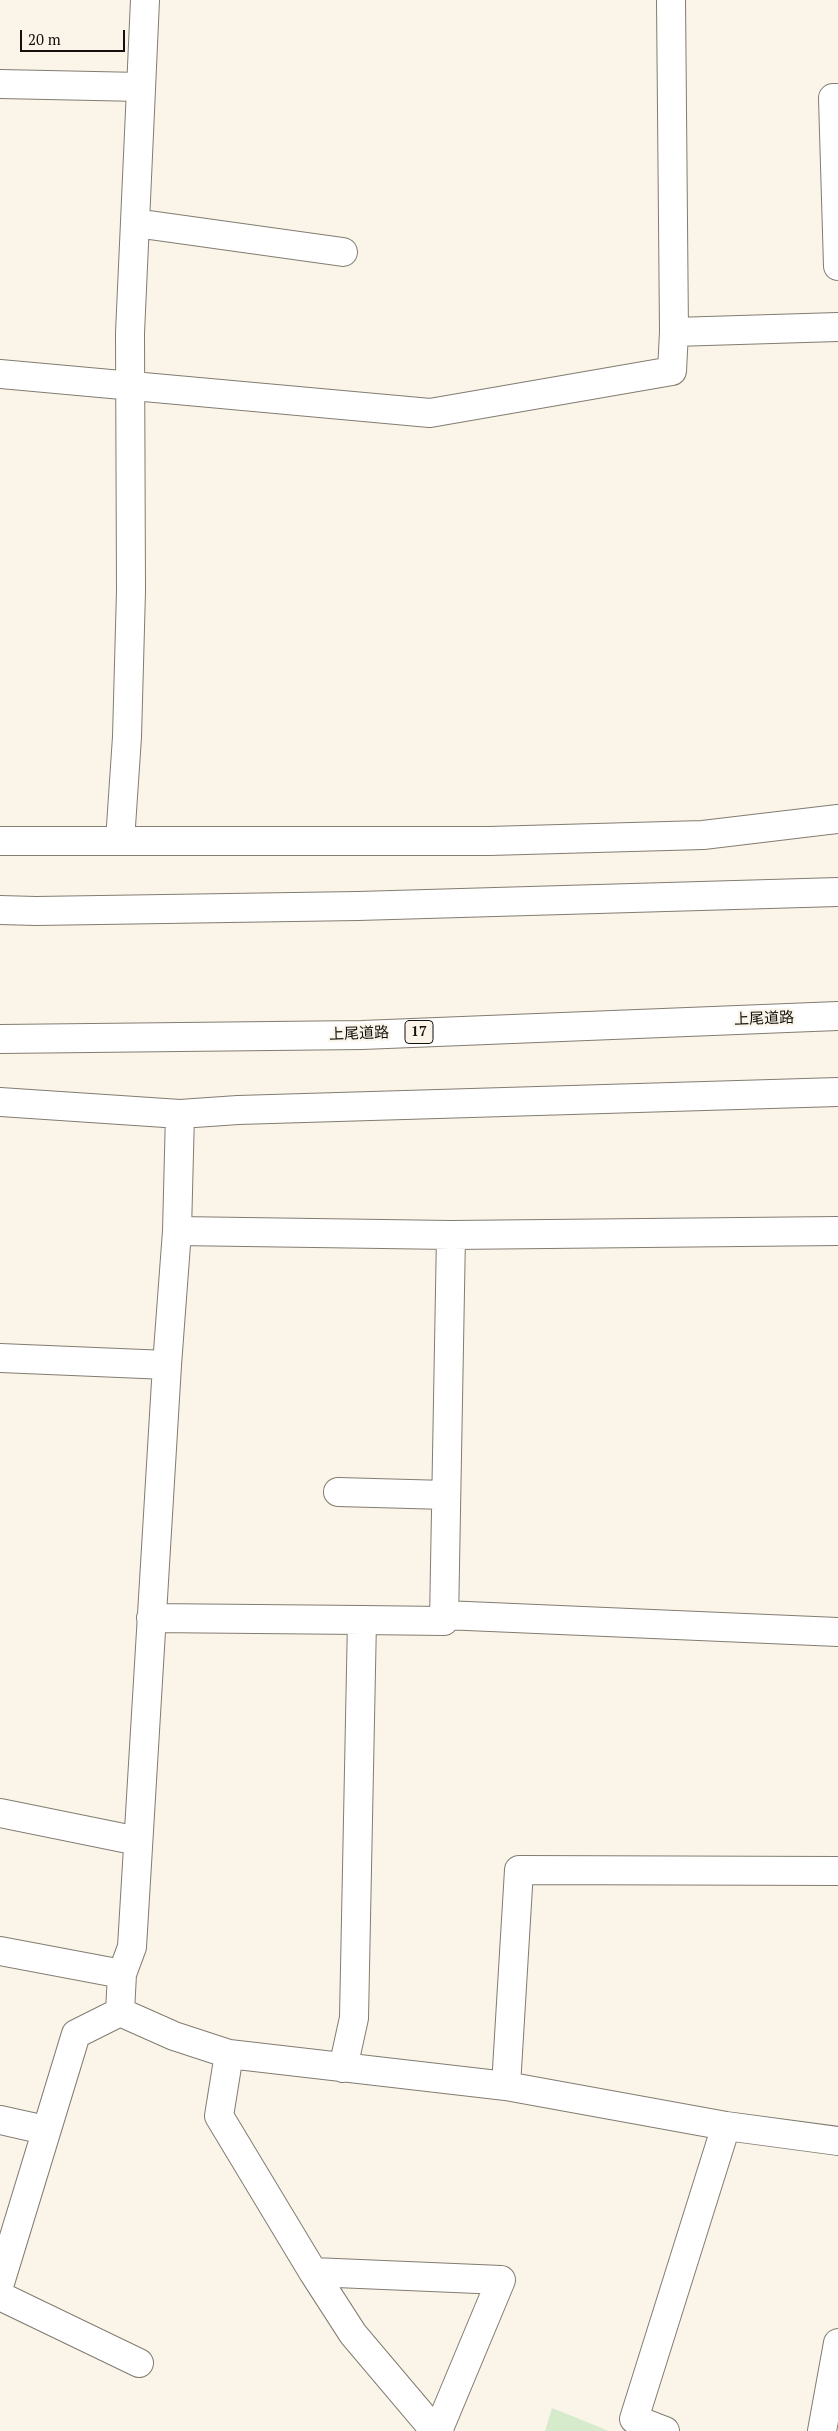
<!DOCTYPE html>
<meta charset="utf-8">
<style>
body{margin:0}
#map{position:relative;width:838px;height:2431px;overflow:hidden;background:#fbf4e9;font-family:"PT Serif",serif}
canvas{display:block}
.scale{position:absolute;left:20px;top:30px;width:105px;height:22px;box-sizing:border-box;border:2px solid #13100d;border-top:0;padding-left:6px;font-size:15px;line-height:18px;white-space:nowrap;color:#13100d;-webkit-text-stroke:4px #fbf4e9;paint-order:stroke}
</style>
<div id="map">
<canvas width="838" height="2431"></canvas>
<div class="scale">20 m</div>
</div>
<script>
const ctx = document.querySelector('canvas').getContext('2d');
ctx.lineJoin = 'round';
function fill(path, color) { ctx.fillStyle = color; ctx.fill(path, 'evenodd'); }
const toPath = rows => new Path2D(rows.map(r => 'M' + r).join(''));
function trace(path, color, width, dash) { ctx.strokeStyle = color; ctx.lineWidth = width; ctx.lineCap = dash ? 'butt' : 'round'; ctx.setLineDash(dash || []); ctx.stroke(path); }
function drawText(font, color, halo, rows, align = 'center') {
  ctx.font = font + ' "PT Serif","Noto Sans JP",serif'; ctx.lineWidth = 4.5; ctx.setLineDash([]); ctx.textBaseline = 'middle'; ctx.strokeStyle = halo; ctx.fillStyle = color; for (const [text, x, y, turn = 0] of rows) {
    ctx.save(); ctx.translate(x, y); ctx.rotate((+turn || 0) * Math.PI / 180); ctx.textAlign = isNaN(turn) ? turn : align; if (halo) ctx.strokeText(text, 0, 0); ctx.fillText(text, 0, 0); ctx.restore();
  }
}
fill(toPath([
 [552,2408,609,2431,545,2431]
]), '#d6ebcc');
const minor = toPath([
 [671,0,674,332,838,327],
 [0,84,141,87],
 [838,98,833,98,838,266],
 [135,223,343,252],
 [0,374,430,413,672,371,674,332],
 [0,841,489,841,703,835,838,819],
 [120,841,127,737,131,591,130,333,145,0],
 [0,1102,180,1114,238,1110,838,1092],
 [177,1231,451,1235,838,1231],
 [0,1358,167,1365],
 [338,1492,446,1495],
 [444,1615,838,1632],
 [151,1618,362,1620],
 [0,1813,138,1841],
 [0,1951,122,1974],
 [120,2012,122,1974,132,1947,167,1365,177,1231,180,1114],
 [120,2012,174,2036,229,2054,219,2116,313,2272,353,2334,435,2431],
 [229,2054,506,2086,726,2126,838,2141],
 [343,2068,354,2018,362,1620,444,1621,451,1235],
 [506,2086,519,1870,838,1871],
 [0,2120,45,2130],
 [313,2272,501,2280,438,2431],
 [0,2283,76,2034,120,2012],
 [0,2296,139,2363],
 [665,2431,634,2419,726,2126],
 [822,2431,838,2343]
]);
const highway = toPath([
 [0,910,36,911,358,906,838,892],
 [0,1039,362,1035,838,1016]
]);
trace(minor, '#827c71', 30);
trace(highway, '#827c71', 30);
trace(minor, '#fff', 28);
trace(highway, '#fff', 28);
for (const [x, y, w] of [
 [419,1032,28]
]) { const box = new Path2D(); box.roundRect(x - w / 2, y - 11.5, w, 23, 4); ctx.fillStyle = '#fbf4e9'; ctx.fill(box); trace(box, '#13100d', 1); }
drawText('bold 14px', '#13100d', null, [
 ["17",419,1032]
]);
drawText('15px', '#13100d', '#fbf4e9', [
 ["上尾道路",764,1019,-2],
 ["上尾道路",359,1034,-2]
]);
</script>
